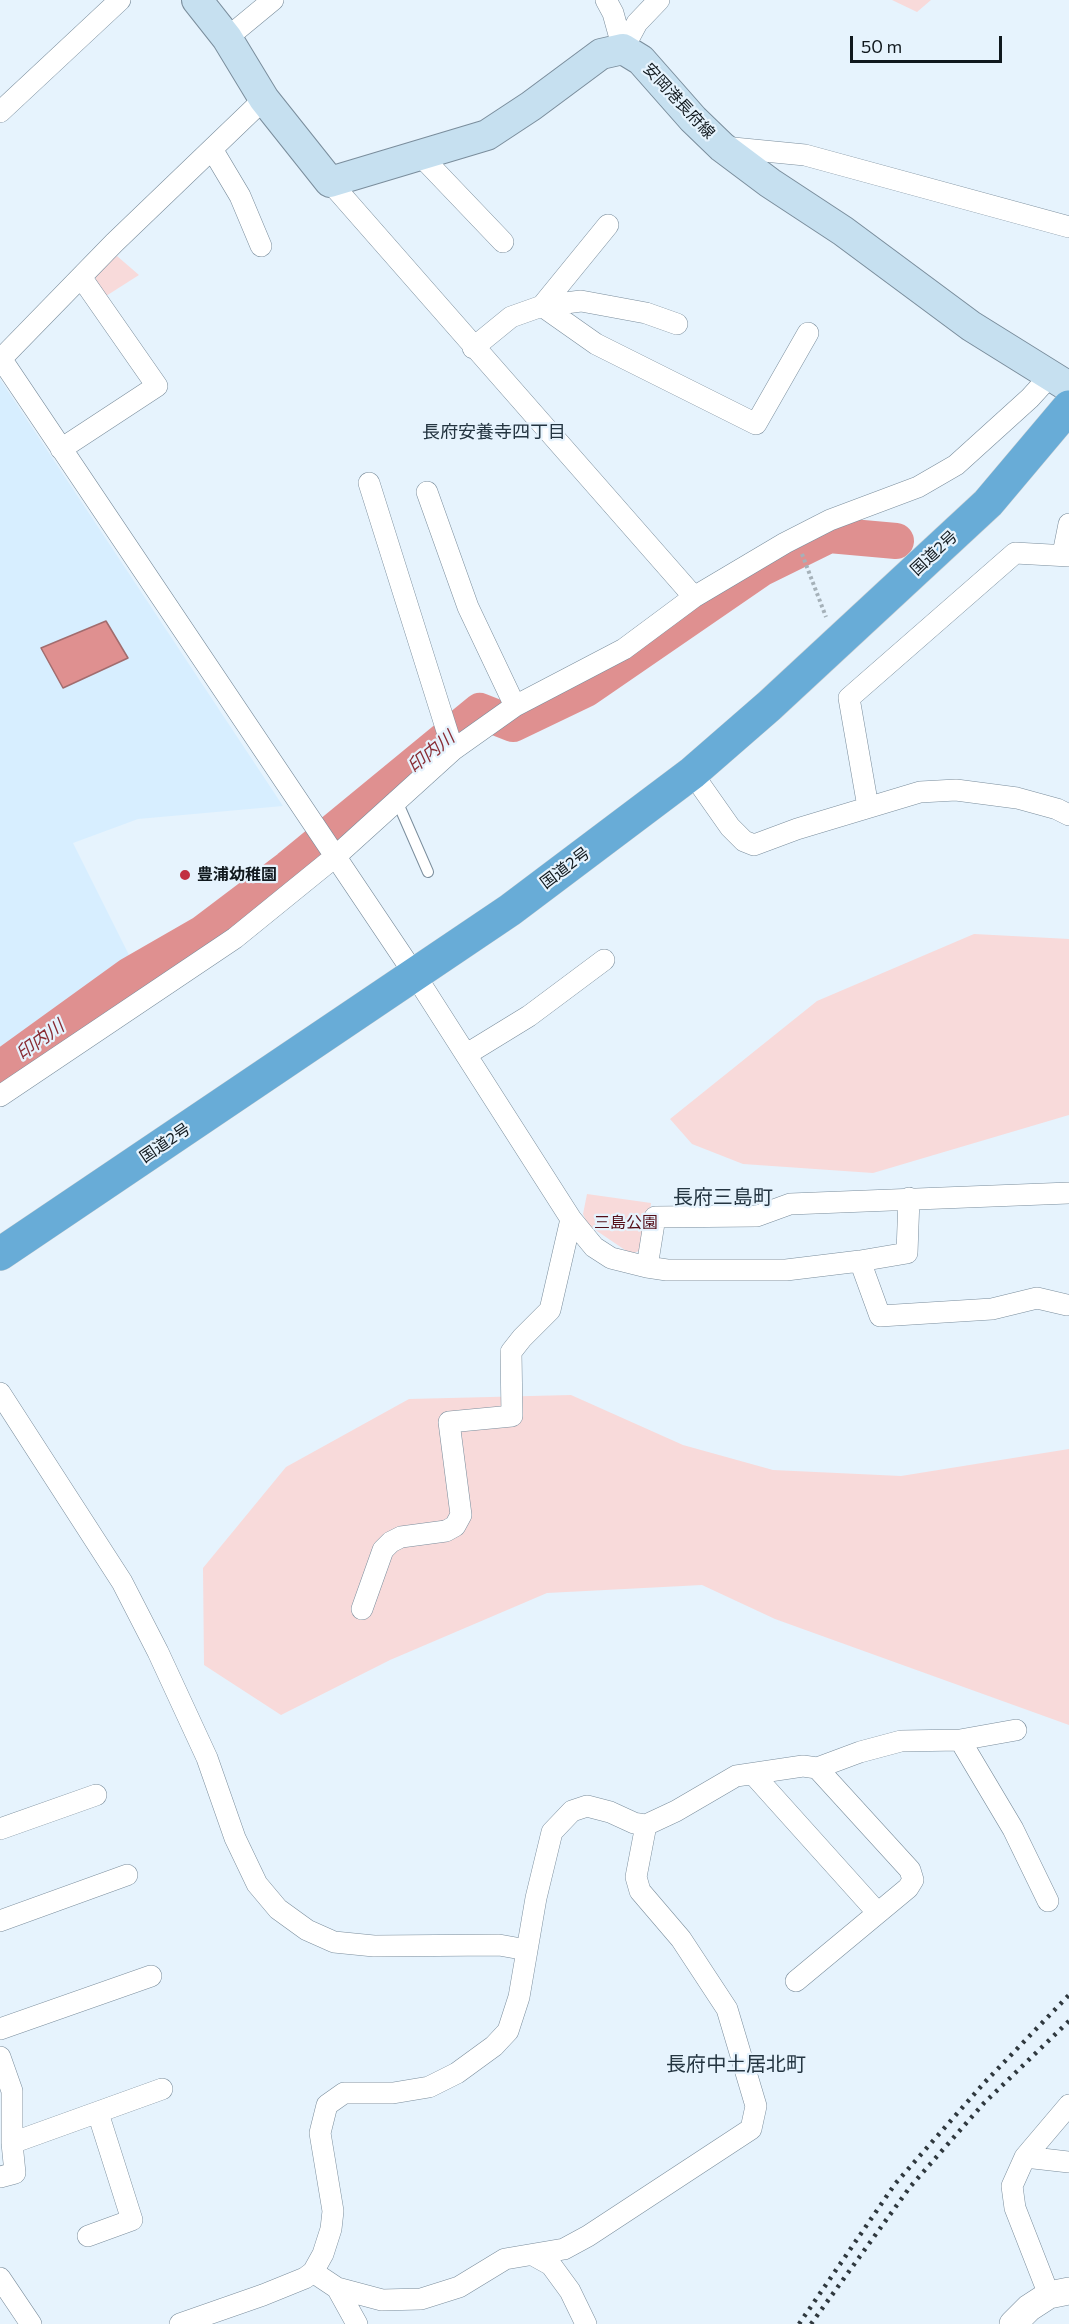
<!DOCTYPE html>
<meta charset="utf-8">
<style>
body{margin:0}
#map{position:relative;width:1069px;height:2324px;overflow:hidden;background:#e6f3fd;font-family:Commissioner,sans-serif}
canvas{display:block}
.scale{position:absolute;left:850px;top:36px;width:152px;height:27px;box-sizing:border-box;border:3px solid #10181d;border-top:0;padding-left:8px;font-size:18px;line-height:21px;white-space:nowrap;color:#10181d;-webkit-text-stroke:4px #e6f3fd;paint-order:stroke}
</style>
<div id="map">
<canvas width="1069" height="2324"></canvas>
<div class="scale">50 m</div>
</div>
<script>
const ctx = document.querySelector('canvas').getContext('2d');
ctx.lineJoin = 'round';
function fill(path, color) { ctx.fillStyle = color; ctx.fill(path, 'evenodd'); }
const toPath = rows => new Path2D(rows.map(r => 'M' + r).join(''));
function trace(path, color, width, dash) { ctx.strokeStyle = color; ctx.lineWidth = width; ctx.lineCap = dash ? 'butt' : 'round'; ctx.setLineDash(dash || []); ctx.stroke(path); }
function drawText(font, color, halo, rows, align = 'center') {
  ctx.font = font + ' Commissioner,"Noto Sans JP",sans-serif'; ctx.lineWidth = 4.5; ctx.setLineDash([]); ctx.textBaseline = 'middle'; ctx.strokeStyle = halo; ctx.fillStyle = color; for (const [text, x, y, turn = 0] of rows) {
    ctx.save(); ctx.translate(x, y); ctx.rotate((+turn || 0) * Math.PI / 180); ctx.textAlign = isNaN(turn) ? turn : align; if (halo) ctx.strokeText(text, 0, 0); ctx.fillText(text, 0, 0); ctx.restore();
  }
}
fill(toPath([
 [0,379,283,806,138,819,73,843,132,961,0,1056]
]), '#d7eeff');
fill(toPath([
 [892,0,931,0,917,12],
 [117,256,139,275,106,296,95,282,97,271],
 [974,934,1069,939,1069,1115,873,1173,743,1164,692,1144,670,1119,817,1001],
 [587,1194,651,1203,647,1248,631,1254,588,1225,583,1214],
 [571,1395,683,1445,773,1470,901,1476,1069,1449,1069,1725,775,1619,702,1585,547,1593,390,1660,281,1715,204,1665,203,1568,286,1467,409,1399]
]), '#f8dada');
const water = toPath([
 [106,621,128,658,63,688,41,648,106,621]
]);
fill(water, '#df9090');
trace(water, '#a16c6e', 1.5);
trace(toPath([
 [0,1069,130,975,203,933,289,868,480,711,513,724,586,689,762,568,829,535,896,541]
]), '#df9090', 36);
const service = toPath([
 [397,801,428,872]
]);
const minor = toPath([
 [606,0,613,13,623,49],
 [227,38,273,0],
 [623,49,637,23,659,0],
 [0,112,120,0],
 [723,147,805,155,1069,227],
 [212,149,240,196,261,246],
 [419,154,503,242],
 [330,182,694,597],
 [542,306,596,344,756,424,808,333],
 [542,306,608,225],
 [473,348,511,317,542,306,581,301,646,313,677,324],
 [0,357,415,975,571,1219,594,1247,611,1258,647,1267,667,1270,786,1270,860,1261,907,1253,909,1198],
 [0,360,114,243,264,99],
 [61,449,157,386,81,277],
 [369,483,453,750],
 [427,492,468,607,515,706],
 [1063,554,1069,524],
 [692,773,730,827,744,841,754,845,797,829,920,792,956,790,1017,798,1057,809,1069,815],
 [868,807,849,698,1015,553,1069,556],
 [467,1054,529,1016,604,960],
 [0,1096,235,938,336,856,453,750,515,706,624,649,694,597,785,543,830,520,918,487,956,465,1030,398,1050,376],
 [860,1261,880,1316,992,1309,1037,1298,1067,1305],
 [647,1267,655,1217,757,1216,790,1204,1069,1193],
 [0,1393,122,1582,158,1652,207,1758,235,1838,257,1884,278,1909,307,1930,334,1942,374,1946,499,1945,527,1950],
 [362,1609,383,1550,391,1542,401,1537,446,1531,455,1526,461,1515,449,1422,512,1416,511,1352,522,1338,550,1310,571,1219],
 [960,1740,1016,1730],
 [817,1768,860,1752,901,1741,960,1740,1013,1829,1048,1901],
 [753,1774,877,1912],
 [0,1829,96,1795],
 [0,1921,127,1875],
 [0,2029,151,1976],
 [0,2057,12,2091,12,2143,15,2173,0,2177],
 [12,2143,162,2089],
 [1025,2157,1069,2162],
 [88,2236,132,2220,98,2113],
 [533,2255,551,2265,570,2291,586,2324],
 [313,2272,337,2288,382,2300,421,2299,459,2287,505,2259,564,2249,588,2236,751,2129,756,2106,727,2009,681,1939,640,1891,636,1877,646,1825],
 [0,2278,31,2324],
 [337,2288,357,2324],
 [1049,2295,1015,2208,1012,2186,1025,2157,1069,2105],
 [180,2324,263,2295,305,2278,313,2272,323,2254,331,2229,333,2211,320,2133,327,2105,344,2093,393,2093,429,2087,457,2073,494,2046,508,2031,519,1997,536,1898,552,1832,572,1811,587,1806,610,1812,634,1823,646,1825,676,1811,736,1776,803,1766,817,1768,910,1870,913,1880,908,1888,796,1981]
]);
const tertiary = toPath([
 [1013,2324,1029,2308,1049,2295,1069,2291]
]);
const secondary = toPath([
 [197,0,227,38,264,99,330,182,487,135,531,106,601,54,623,49,641,60,693,119,722,147,770,183,843,231,971,326,1069,387]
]);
const trunk = toPath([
 [0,1254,510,910,692,773,769,706,988,503,1069,407]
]);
trace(service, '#7a8d9c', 12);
trace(minor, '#7a8d9c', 22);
trace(tertiary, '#7a8d9c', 28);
trace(secondary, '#7a8d9c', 32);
trace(trunk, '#cfd1d2', 34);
trace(toPath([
 [802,554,826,617]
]), '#a5b1b9', 4, [3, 3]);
trace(service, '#fff', 10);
trace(minor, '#fff', 21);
trace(tertiary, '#fff', 27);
trace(secondary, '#c6e0f0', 30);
trace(trunk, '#68acd7', 33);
trace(toPath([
 [799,2324,895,2184,985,2082,1069,1995],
 [811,2324,910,2187,984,2103,1069,2021]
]), '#2f383e', 4.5, [3, 6]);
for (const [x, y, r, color] of [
 [185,875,6,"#c13042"]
]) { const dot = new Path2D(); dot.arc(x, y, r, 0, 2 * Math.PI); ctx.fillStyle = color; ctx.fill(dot); trace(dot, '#e6f3fd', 2); }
drawText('16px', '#10181d', '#e6f3fd', [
 ["安岡港長府線",679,101,47],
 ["国道2号",934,553,-43],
 ["国道2号",565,868,-37],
 ["国道2号",165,1143,-34]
]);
drawText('bold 16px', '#10181d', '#e6f3fd', [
 ["豊浦幼稚園",197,875]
], 'left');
drawText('16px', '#540e18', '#e6f3fd', [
 ["三島公園",626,1223]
]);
drawText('18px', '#243541', '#e6f3fd', [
 ["長府安養寺四丁目",494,432]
]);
drawText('italic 18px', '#892c34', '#e6f3fd', [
 ["印内川",431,752,-39],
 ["印内川",40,1040,-36]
]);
drawText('20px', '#243541', '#e6f3fd', [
 ["長府三島町",723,1197],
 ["長府中土居北町",736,2064]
]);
</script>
